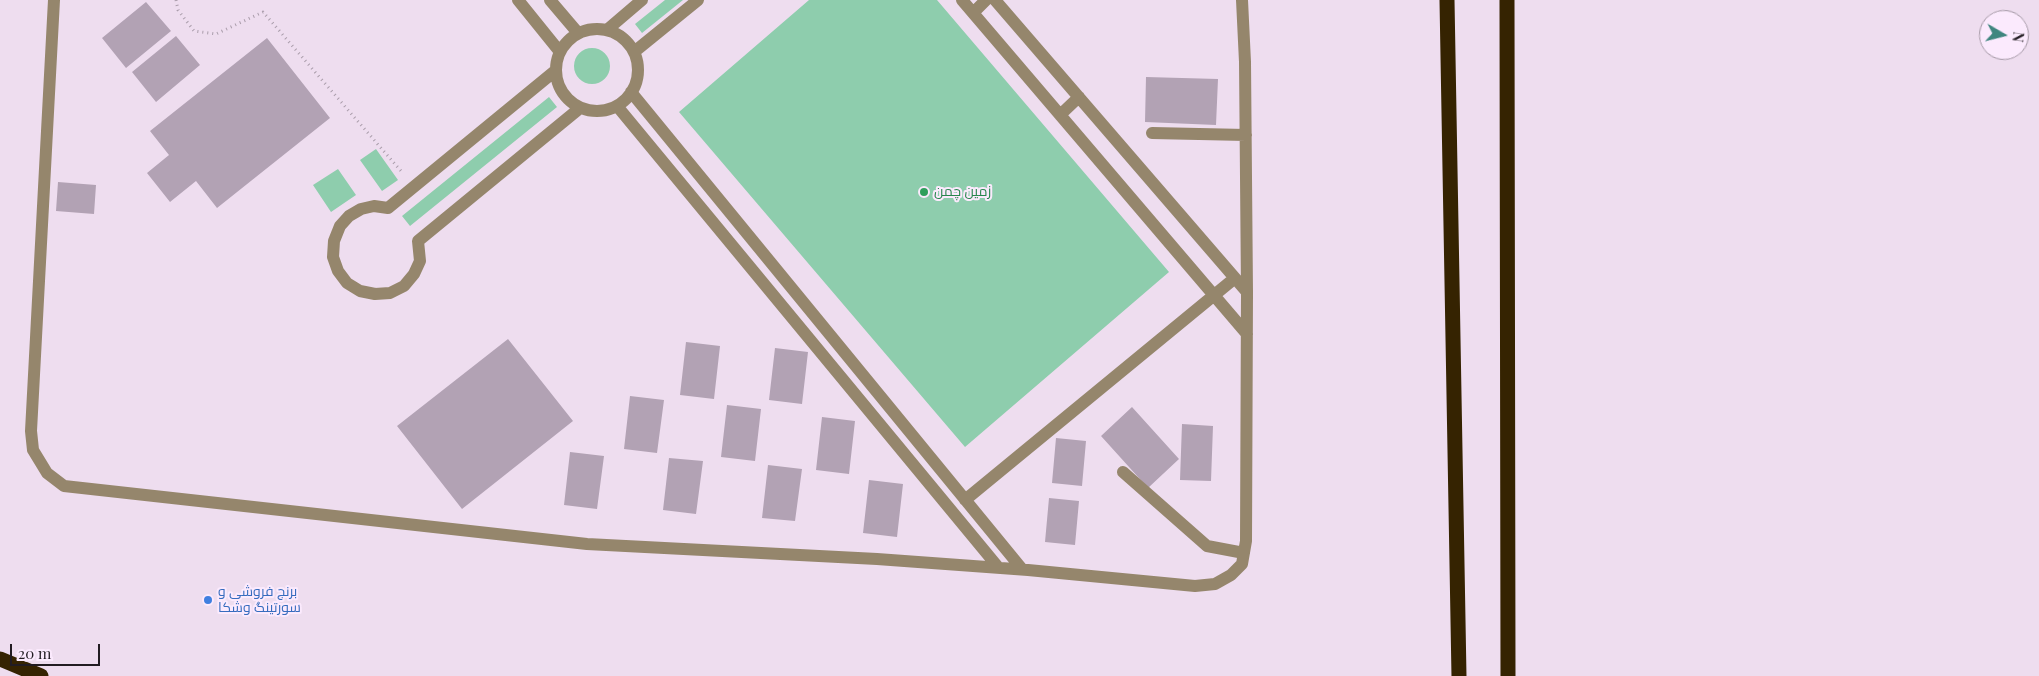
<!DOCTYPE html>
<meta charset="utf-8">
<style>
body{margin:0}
#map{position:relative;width:2039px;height:676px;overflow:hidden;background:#eeddef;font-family:"Playfair Display",serif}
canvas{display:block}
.north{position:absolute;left:1979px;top:10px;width:50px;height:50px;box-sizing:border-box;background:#fbeafd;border:1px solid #a498a5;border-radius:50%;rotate:98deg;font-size:14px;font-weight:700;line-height:20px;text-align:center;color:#221c22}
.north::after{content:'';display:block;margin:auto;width:18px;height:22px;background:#3f867f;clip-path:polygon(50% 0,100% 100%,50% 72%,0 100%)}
.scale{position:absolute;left:10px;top:644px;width:90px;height:22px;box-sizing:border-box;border:2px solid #221c22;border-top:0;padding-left:6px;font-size:15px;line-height:18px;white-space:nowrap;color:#221c22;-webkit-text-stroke:4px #fbeafd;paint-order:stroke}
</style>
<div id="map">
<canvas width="2039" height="676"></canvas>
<div class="north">N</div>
<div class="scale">20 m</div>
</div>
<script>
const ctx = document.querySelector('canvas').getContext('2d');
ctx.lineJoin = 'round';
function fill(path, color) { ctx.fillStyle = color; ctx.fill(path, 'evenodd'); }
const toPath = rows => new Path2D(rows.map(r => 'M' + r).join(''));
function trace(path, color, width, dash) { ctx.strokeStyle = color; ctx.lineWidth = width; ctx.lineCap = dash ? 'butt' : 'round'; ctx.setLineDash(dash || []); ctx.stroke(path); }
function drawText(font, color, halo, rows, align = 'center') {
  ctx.font = font + ' "Playfair Display",Cairo,serif'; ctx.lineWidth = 4; ctx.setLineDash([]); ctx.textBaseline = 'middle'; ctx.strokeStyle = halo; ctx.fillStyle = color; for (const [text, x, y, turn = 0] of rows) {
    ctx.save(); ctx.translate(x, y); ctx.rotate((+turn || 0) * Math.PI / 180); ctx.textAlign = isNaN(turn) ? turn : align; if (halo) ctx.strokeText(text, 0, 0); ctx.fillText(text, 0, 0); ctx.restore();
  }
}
fill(toPath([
 [665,0,683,0,642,33,635,24],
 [809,0,937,0,1169,272,965,447,679,112],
 '574 66a18 18 0 1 1 36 0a18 18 0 1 1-36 0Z',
 [549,97,557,107,410,226,402,216],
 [376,149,398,180,382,191,360,160],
 [338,169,356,195,331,212,313,185]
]), '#8ecdad');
fill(toPath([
 [146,2,171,31,126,68,102,38],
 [176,36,200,65,156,102,132,72],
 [267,38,330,118,217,208,196,181,170,202,147,173,169,155,150,131],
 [1146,77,1218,79,1216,125,1145,122],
 [58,182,96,185,94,214,56,211],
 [508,339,573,421,462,509,397,426],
 [686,342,720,346,714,399,680,395],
 [775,348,808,352,802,404,769,400],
 [630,396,664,400,657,453,624,449],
 [727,405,761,409,755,461,721,457],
 [1132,407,1179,459,1148,488,1101,436],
 [822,417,855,421,849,474,816,470],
 [1182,424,1213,426,1211,481,1180,480],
 [1056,438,1086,441,1082,486,1052,483],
 [570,452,604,456,597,509,564,505],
 [669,458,703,461,696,514,663,510],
 [768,465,802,469,795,521,762,518],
 [869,480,903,484,897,537,863,533],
 [1049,498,1079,501,1075,545,1045,542]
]), '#b2a2b4');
trace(toPath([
 [176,0,178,10,194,31,216,34,263,12,401,171]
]), '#aa9dab', 3, [1, 4]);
trace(toPath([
 [54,0,31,431,33,450,47,473,64,486,587,544,877,559,1028,570,1195,586,1215,584,1231,575,1242,564,1246,541,1247,292,1245,62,1242,0],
 [518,0,560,52],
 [550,0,578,33],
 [962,0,1247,334],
 [995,0,1247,292],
 [973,13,986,0],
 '556 70a41 41 0 1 1 82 0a41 41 0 1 1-82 0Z',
 [608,29,642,0],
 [634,52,698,0],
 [555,71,388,208,374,206,361,209,349,216,340,226,334,241,333,257,338,271,347,283,360,291,375,294,390,293,404,286,414,274,420,261,418,241,580,108],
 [631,92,1022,569],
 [617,106,998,567],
 [1060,115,1079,97],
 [1152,133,1246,135],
 [1123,472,1207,546,1244,553],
 [965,500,1235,278]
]), '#95866c', 12);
trace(toPath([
 [1447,0,1459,676],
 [1507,0,1508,676],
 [0,659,41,676]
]), '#352301', 15);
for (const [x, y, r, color] of [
 [924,192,5,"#2e9e5b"],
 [208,600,5,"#3f7fe0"]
]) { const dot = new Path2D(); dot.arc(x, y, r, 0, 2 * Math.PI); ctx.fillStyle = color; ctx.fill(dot); trace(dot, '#fbeafd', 2); }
drawText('14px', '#27864d', '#fbeafd', [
 ["زمین چمن",934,192]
], 'left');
drawText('14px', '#366cbe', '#fbeafd', [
 ["برنج فروشی و",218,592],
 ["سورتینگ وشکا",218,608]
], 'left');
</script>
